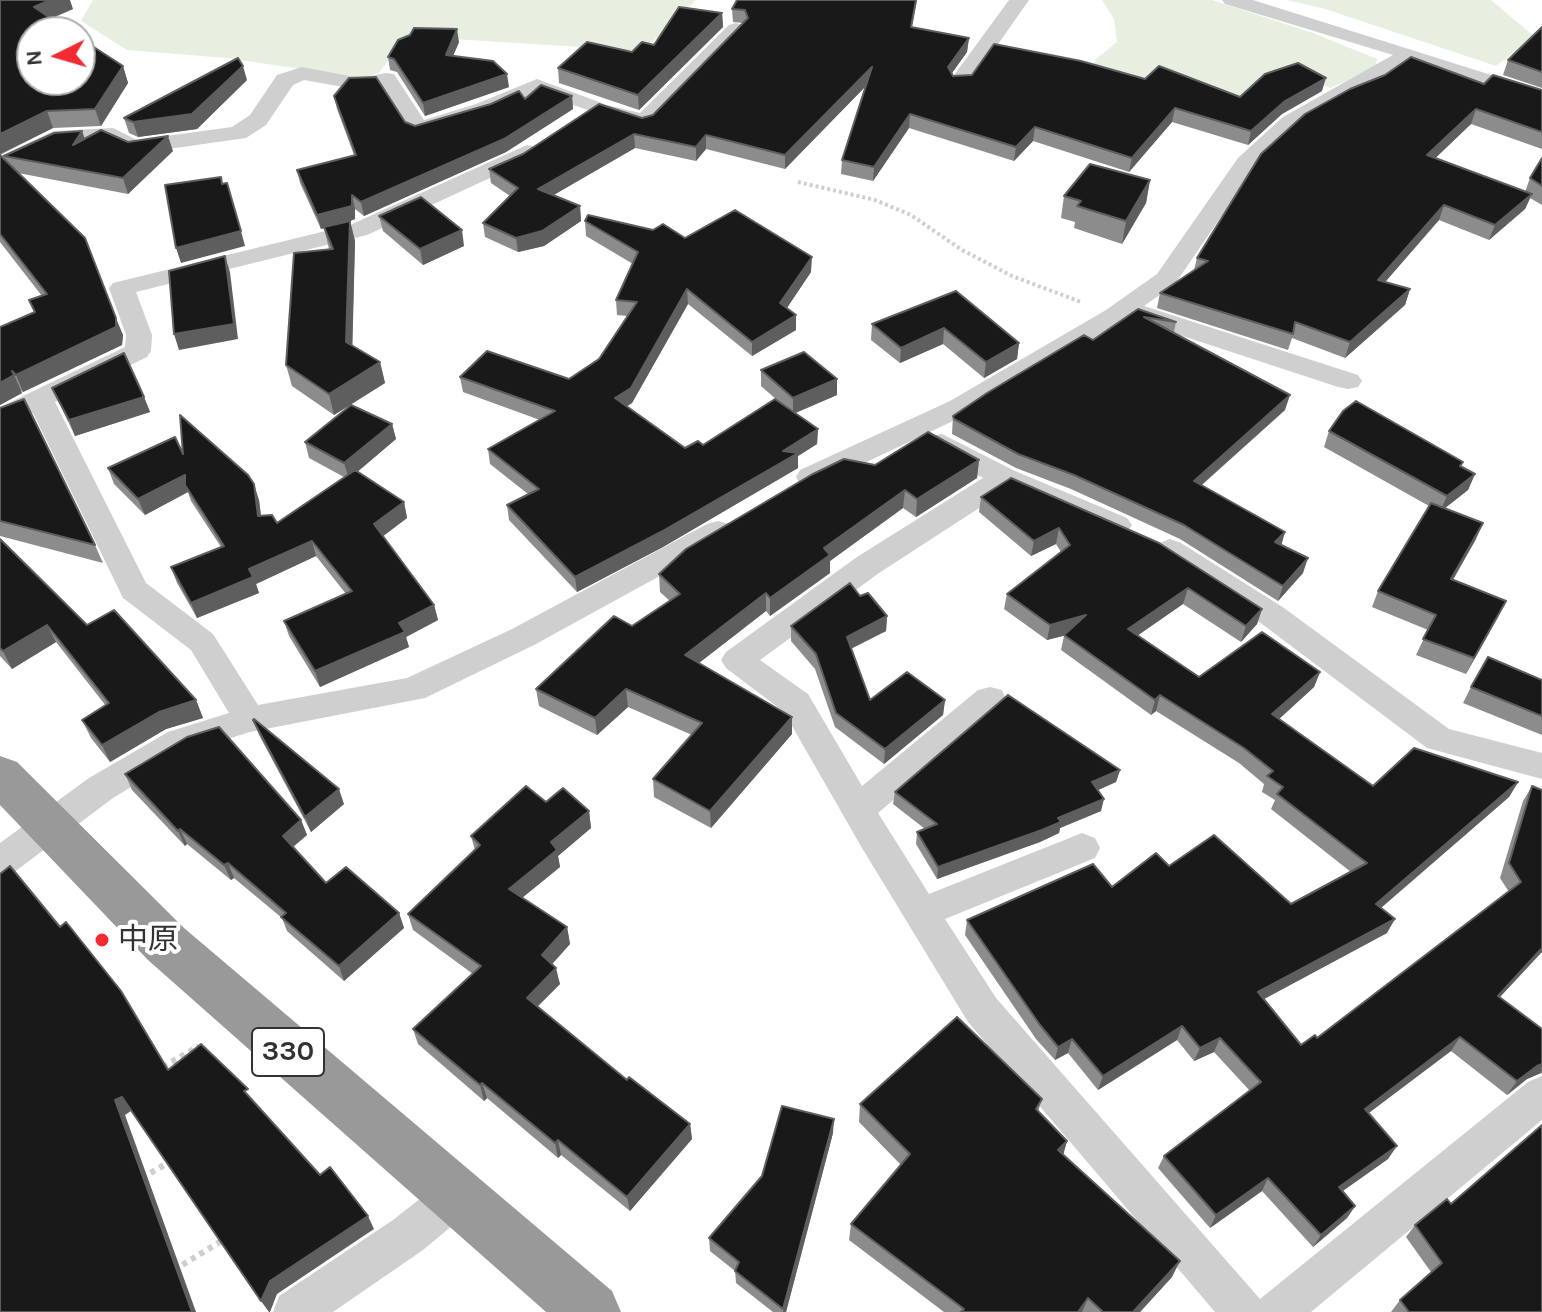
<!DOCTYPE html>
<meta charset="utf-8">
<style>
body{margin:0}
#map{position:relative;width:1542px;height:1312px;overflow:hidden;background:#fff;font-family:Karla,sans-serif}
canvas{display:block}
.north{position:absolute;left:16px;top:16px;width:80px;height:80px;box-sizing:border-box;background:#fff;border:2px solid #adadad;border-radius:50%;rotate:265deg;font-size:22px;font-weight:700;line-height:32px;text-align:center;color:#323232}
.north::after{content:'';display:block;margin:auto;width:28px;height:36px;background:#f22b30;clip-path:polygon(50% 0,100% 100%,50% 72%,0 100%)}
</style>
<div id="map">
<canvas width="1542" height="1312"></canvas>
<div class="north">N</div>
</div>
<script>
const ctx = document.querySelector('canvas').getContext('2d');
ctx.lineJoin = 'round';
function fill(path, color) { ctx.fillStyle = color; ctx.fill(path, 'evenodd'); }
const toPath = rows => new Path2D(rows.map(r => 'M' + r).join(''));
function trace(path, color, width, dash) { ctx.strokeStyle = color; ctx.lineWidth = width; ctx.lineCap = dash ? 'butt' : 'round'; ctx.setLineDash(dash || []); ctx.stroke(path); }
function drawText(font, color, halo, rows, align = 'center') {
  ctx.font = font + ' Karla,"Noto Sans JP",sans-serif'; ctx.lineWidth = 8; ctx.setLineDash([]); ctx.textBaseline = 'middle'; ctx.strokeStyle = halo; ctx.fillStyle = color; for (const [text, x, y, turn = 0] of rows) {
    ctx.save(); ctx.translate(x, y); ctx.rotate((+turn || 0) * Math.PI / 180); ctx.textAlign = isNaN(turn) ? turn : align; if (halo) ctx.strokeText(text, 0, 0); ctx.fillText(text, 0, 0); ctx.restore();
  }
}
fill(toPath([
 [93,0,696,0,643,51,406,36,379,73,361,78,227,58,127,50,81,21],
 [1102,0,1212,0,1313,33,1377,59,1375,69,1330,88,1296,73,1251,104,1138,89,1087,75,1096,59,1117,42,1114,19],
 [1287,0,1491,0,1535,37,1496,66,1325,9]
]), '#e7efe0');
trace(toPath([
 [798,182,875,200,911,215,962,250,1012,276,1081,302]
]), '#cfcfcf', 4, [3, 3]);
trace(toPath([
 [163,1067,199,1046],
 [142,1178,171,1161],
 [174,1270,223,1240]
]), '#cfcfcf', 6, [5, 5]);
fill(toPath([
 [1009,0,1029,0,968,87,952,87,949,82,1009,0],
 [1222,0,1253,0,1542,91,1542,105,1413,62,1299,127,1255,167,1175,284,1144,306,1358,375,1362,381,1358,387,1348,389,1338,387,1128,318,970,413,820,484,810,487,800,484,796,477,800,470,950,401,1106,310,1157,274,1238,158,1283,117,1393,55,1225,4,1222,0],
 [736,23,743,25,746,29,743,33,652,127,644,129,538,93,492,114,418,136,410,134,380,87,360,90,304,80,293,85,266,125,246,138,133,154,109,142,59,145,0,172,0,156,54,131,113,128,137,140,232,127,250,115,277,75,302,67,360,78,386,73,394,74,424,120,476,104,537,79,607,105,640,113,729,25,736,23],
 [527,145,535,147,538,152,535,157,367,235,136,292,152,335,151,351,147,357,55,402,146,583,213,634,258,705,407,678,512,629,707,524,718,521,729,524,733,531,729,538,534,645,425,698,250,732,192,750,113,798,13,873,0,878,0,843,89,778,168,732,229,713,191,650,123,598,33,413,0,427,0,407,125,347,126,335,109,288,113,283,350,225,527,145],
 [942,434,1015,471,1127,518,1132,525,1127,532,1117,535,1007,490,879,573,760,660,808,694,862,786,978,690,990,687,1002,690,1006,699,1002,708,878,813,929,894,1082,833,1095,838,1100,848,1095,858,945,919,996,998,1260,1299,1528,1082,1542,1076,1542,1120,1311,1312,1215,1312,968,1022,862,848,784,712,726,668,721,660,726,652,857,557,983,478,932,450,928,443,932,436,942,434],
 [1170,539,1181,543,1284,608,1449,729,1542,753,1542,779,1427,748,1262,624,1159,557,1155,550,1159,543,1170,539],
 [456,1176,471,1182,477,1196,471,1210,423,1250,333,1312,273,1312,279,1296,393,1220,441,1182,456,1176]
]), '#cfcfcf');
fill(toPath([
 [0,756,17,762,184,928,612,1291,621,1312,546,1312,148,960,0,805,0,756]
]), '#999');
fill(toPath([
 [0,0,73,9,51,19,123,66,128,83,101,126,53,128,0,155],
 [917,0,912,27,969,38,967,52,952,73,953,76,1145,79,1240,97,1322,91,1282,114,1248,145,1172,122,1129,172,1033,141,1014,161,909,128,873,181,841,174,842,160,865,86,785,169,706,149,696,161,635,148,553,195,580,206,581,221,544,246,518,252,485,237,483,223,510,196,491,183,489,169,653,115,743,23,733,22,732,9],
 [722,13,723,27,639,110,559,83,558,68,632,52,654,45],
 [1542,27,1542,88,1503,75,1508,60],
 [459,42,453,56,509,87,425,116,397,72,390,70,388,57],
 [247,80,197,129,138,137,129,133,124,118],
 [1484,84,1542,90,1542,149,1471,124,1435,158,1525,192,1530,178,1542,158,1542,205,1530,198,1525,209,1489,240,1439,220,1385,282,1410,289,1405,305,1345,358,1292,338,1288,350,1157,308,1160,293,1194,270,1197,258],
 [334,96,415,126,525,99,572,96,573,109,506,152,364,216,355,209,355,219,350,221,355,241,352,345,380,362,385,383,334,415,292,386,286,365,329,249,324,228,321,229,300,183,297,170,354,155,337,109],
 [82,131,85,139,128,142,173,151,128,194,18,173,123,335,122,345,23,392,21,390,22,393,0,405,0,327,35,312,42,296,0,242,0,155,5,159,4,156],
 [1150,180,1146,203,1122,244,1074,228,1075,222,1061,218,1064,196],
 [379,216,464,246,423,265,383,231],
 [585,221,685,238,811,272,787,308,796,315,796,330,752,356,688,304,632,403,627,406,685,448,703,445,777,400,761,386,761,370,837,395,795,413,818,429,817,444,798,456,798,468,663,547,577,592,509,520,507,505,528,494,490,464,488,449,540,420,463,392,460,377,569,379,599,359,627,316,617,315,616,300,633,264,586,236],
 [956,291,1019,343,1017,359,984,378,943,344,900,363,871,340,872,324],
 [1138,309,1176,322,1174,332,1285,410,1202,485,1285,532,1281,545,1303,573,1278,601,1180,539,1071,489,1016,468,952,434,953,416,1093,340],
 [52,388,144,397,150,412,75,436],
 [0,408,95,545,103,563,0,536],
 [392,424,396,439,358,471,404,502,407,518,383,536,434,605,438,620,406,637,409,647,320,687,289,636,284,621,346,594,316,556,256,584,259,593,197,618,177,583,171,567,221,547,191,501,188,492,145,515,114,484,108,468,183,454,259,500,261,516,277,523,344,477,309,458,305,442],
 [1329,431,1463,462,1461,466,1475,474,1468,490,1445,508,1476,539,1453,580,1506,601,1466,674,1416,655,1428,630,1372,607,1378,591,1429,506,1324,447],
 [979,460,977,478,916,517,903,508,830,561,830,573,770,616,766,611,699,663,792,734,711,828,654,797,653,779,692,735,628,707,597,735,539,706,536,689,670,601,660,592,659,574,875,465],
 [981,497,1262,609,1257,624,1241,642,1183,604,1138,635,1199,677,1320,672,1314,687,1279,719,1373,786,1518,782,1509,797,1381,908,1387,933,1264,999,1301,1045,1317,1038,1509,892,1500,878,1523,801,1532,786,1542,790,1500,998,1542,1029,1542,1074,1541,1073,1527,1079,1507,1095,1451,1051,1368,1113,1388,1159,1343,1191,1355,1206,1347,1218,1313,1247,1262,1191,1210,1228,1158,1168,1164,1156,1250,1091,1214,1052,1194,1061,1177,1040,1098,1090,1068,1053,1055,1060,1036,1039,965,935,967,920,1112,887,1169,866,1291,904,1351,872,1271,809,1275,800,1262,792,1264,784,1239,763,1156,711,1151,715,1061,650,1064,636,1047,640,1004,609,1007,594,1061,552,1056,544,1031,556,979,512],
 [0,539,87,625,196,700,203,718,166,729,110,762,91,738,82,720,106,706,56,642,12,669,0,656],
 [860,596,887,616,886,631,851,649,870,700,945,700,943,715,884,764,835,727,815,669,791,641,791,626],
 [1542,680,1542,735,1463,703,1471,687],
 [253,720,344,804,311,832,259,735],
 [1120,770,1116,782,1098,790,1101,811,1060,828,1059,833,1040,842,937,879,916,844,917,832,925,829,893,804,895,792],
 [125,774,301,820,307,835,293,847,326,883,399,913,404,928,344,981,287,931,282,918,234,878,231,880,187,844,185,846,132,790],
 [546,802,589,811,591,828,558,856,560,867,522,898,567,927,570,944,552,964,560,984,537,1007,627,1080,690,1124,692,1139,630,1211,561,1155,558,1158,487,1098,484,1101,418,1044,413,1029,473,974,413,930,408,914,475,850,471,836],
 [1042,1099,1038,1112,1067,1141,1063,1155,1172,1277,1140,1312,944,1312,849,1240,851,1224,901,1165,859,1122,860,1104],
 [833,1133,786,1312,773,1312,736,1283,735,1271,710,1251,709,1238],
 [1451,1204,1542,1312,1391,1312,1400,1300,1431,1272,1406,1237,1415,1225]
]), '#8c8c8c');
fill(toPath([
 [50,0,70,0,73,9,39,23,34,7],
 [722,13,723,27,639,110,638,95],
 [457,29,459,42,448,68,446,55],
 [969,38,967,52,947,80,948,67],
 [123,66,128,83,101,126,95,109],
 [243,66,247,80,197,129,138,137,133,122],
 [872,67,871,81,785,169,785,155],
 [507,74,509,87,425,116,423,103],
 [1326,78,1322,91,1282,114,1248,145,1251,131,1285,101],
 [572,96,573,109,506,152,364,216,361,202],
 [1175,108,1172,122,1129,172,1132,158],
 [1476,109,1471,124,1422,171,1427,155],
 [47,111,53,128,0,154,0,134],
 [910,114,909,128,873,181,874,167],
 [1035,127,1033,141,1014,161,1016,147],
 [82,131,87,146,73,145],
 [634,134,635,148,540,203,538,189],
 [706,135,706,149,696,161,696,147],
 [168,136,173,151,128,194,123,178],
 [1150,180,1146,203,1122,244,1126,221],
 [1532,194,1525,209,1489,240,1495,225],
 [352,195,355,209,355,219,350,221,355,241,352,363,346,342,350,221,321,229,317,215],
 [1444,205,1439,220,1373,296,1378,280],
 [580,206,581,221,544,246,518,252,516,238],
 [462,230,464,246,423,265,420,249],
 [241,231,245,246,181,263,176,248],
 [225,256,230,272,238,339,179,350,174,334],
 [812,257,811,272,780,318,780,303],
 [687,289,688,304,632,403,616,413,615,398],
 [1410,289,1405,305,1345,358,1350,342],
 [796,315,796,330,752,356,752,342],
 [116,318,123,335,122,345,23,392,16,375],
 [944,328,943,344,900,363,901,348],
 [1019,343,1017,359,984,378,986,362],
 [380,362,385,383,334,415,329,394],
 [14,375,22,393,0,405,0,383],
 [837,379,837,395,793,414,793,398],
 [1290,395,1285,410,1190,495,1194,481],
 [144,397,150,412,75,436,69,420],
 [392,424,396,439,349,479,344,463],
 [818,429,817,444,798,456,798,468,663,547,577,592,575,577],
 [979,460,977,478,916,517,917,499],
 [1475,474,1468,490,1440,512,1447,496],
 [185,475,185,485,188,492,145,515,138,499],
 [254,484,259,500,263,532,258,516],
 [905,490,903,508,830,561,830,573,770,616,770,598,824,548],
 [404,502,407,518,378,540,374,524],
 [1483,523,1476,539,1444,595,1451,579],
 [1059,528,1056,544,1031,556,1034,541],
 [1285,532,1281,546,1275,542],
 [312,541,316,556,256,584,259,593,197,618,191,603,249,569],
 [1308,558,1303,573,1278,601,1283,586],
 [1188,588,1183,604,1124,645,1128,629],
 [766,593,766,611,686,673,685,655],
 [1506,601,1498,617,1466,674,1474,658],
 [434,605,438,620,406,637,409,647,320,687,315,671,399,623],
 [1262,609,1257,624,1241,642,1246,626],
 [1086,615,1083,630,1047,640,1050,625],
 [887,616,886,631,846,651,847,637],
 [47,625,56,642,12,669,3,651],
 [1320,672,1314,687,1267,730,1272,714],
 [626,689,628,707,597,735,595,718],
 [1160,695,1156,711,1151,715,1155,700],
 [196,700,203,718,166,729,110,762,102,745,159,712],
 [945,700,943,715,884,764,885,749],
 [792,717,792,734,711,828,710,811],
 [1120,770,1116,782,1089,794,1092,782],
 [1518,782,1509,797,1368,919,1376,904],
 [339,789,344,804,311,832,305,817],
 [1104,799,1101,811,1060,828,1059,833,1040,842,937,879,938,867],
 [589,811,591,828,558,856,560,867,512,906,509,889,551,842],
 [301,820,307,835,288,851,283,836],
 [180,829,187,844,185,846,178,831],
 [228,863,234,878,231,880,224,865],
 [399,913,404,928,344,981,339,966],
 [1395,919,1387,933,1251,1006,1258,992],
 [567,927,570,944,545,972,542,955],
 [1542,948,1542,952,1488,1010,1498,996],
 [556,968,560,984,530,1014,527,998],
 [1182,1026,1177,1040,1098,1090,1103,1076],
 [1460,1037,1451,1051,1357,1122,1365,1109],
 [1220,1038,1214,1052,1194,1061,1200,1048],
 [1072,1039,1068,1053,1055,1060,1058,1047],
 [1542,1064,1541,1073,1527,1079,1507,1095,1517,1081,1537,1066],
 [482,1083,487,1098,484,1101,480,1085],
 [122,1097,131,1111,125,1115,196,1312,192,1312,115,1100],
 [834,1119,833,1133,786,1312,783,1312],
 [690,1124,692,1139,630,1211,627,1197],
 [558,1140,561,1155,558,1158,555,1143],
 [1067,1141,1062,1159,1058,1150],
 [1397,1146,1388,1159,1331,1199,1339,1187],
 [1268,1178,1262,1191,1210,1228,1216,1215],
 [1355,1206,1347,1218,1313,1247,1321,1235],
 [368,1216,374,1229,277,1294,270,1312,269,1312,261,1301,270,1281],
 [1180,1261,1172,1277,1140,1312,1133,1312],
 [1088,1298,1082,1312,1078,1312]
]), '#5e5e5e');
const building = toPath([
 [0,0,50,0,34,7,71,32,32,32,32,80,80,80,80,38,123,66,95,109,47,111,0,134,0,0],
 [737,0,916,0,911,27,969,38,948,67,953,76,972,75,994,44,1081,61,1145,79,1159,66,1240,97,1265,74,1298,63,1326,78,1285,101,1251,131,1175,108,1132,158,1035,127,1016,147,910,114,874,167,842,160,872,67,785,155,706,135,696,147,634,134,538,189,580,206,542,231,516,238,483,223,518,188,489,169,523,154,599,104,642,118,653,115,748,18,745,10,732,9,737,0],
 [679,7,722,13,638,95,558,68,587,42,632,52,642,42,654,45,679,7],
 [1542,27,1542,72,1508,60,1542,27],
 [414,28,457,29,446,55,493,61,507,74,423,103,394,59,388,57,398,40,410,35,414,28],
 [1411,57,1484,84,1493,75,1542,90,1542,132,1476,109,1427,155,1532,194,1495,225,1444,205,1378,280,1410,289,1350,342,1295,322,1293,334,1160,293,1208,261,1197,258,1261,154,1305,114,1350,89,1385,75,1411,57],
 [238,58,243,66,192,114,133,122,124,118,238,58],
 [376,77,405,122,415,126,491,104,519,91,525,99,541,85,572,96,504,139,361,202,352,195,352,206,317,215,297,170,356,155,334,96,349,78,376,77],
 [101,130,128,142,168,136,123,178,4,156,54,133,82,131,73,145,101,130],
 [0,155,85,238,116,318,116,327,16,375,12,371,14,375,0,383,0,327,35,312,29,300,47,294,0,234,0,155],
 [1542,158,1542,186,1530,178,1542,158],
 [1090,164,1150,180,1126,221,1077,206,1081,201,1064,196,1090,164],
 [221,177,222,184,227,183,241,231,176,248,165,185,221,177],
 [421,197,462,230,420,249,379,216,421,197],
 [735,210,812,257,780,303,796,315,752,342,687,289,631,388,615,398,685,448,698,441,703,445,775,399,818,429,783,451,798,453,661,532,575,577,507,505,539,489,488,449,555,411,460,377,487,351,569,379,599,359,637,302,616,300,638,252,585,221,588,215,653,230,663,224,685,238,735,210],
 [350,221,346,342,380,362,329,394,286,365,294,253,333,249,324,227,350,221],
 [225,256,234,324,174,334,169,271,225,256],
 [956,291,1019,343,986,362,944,328,901,348,872,324,956,291],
 [1138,309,1176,322,1144,317,1290,395,1194,481,1285,532,1275,542,1308,558,1283,586,1184,525,1074,475,1018,454,954,419,953,416,987,393,1084,335,1093,340,1138,309],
 [804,352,837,379,793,398,761,370,804,352],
 [124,353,144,397,69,420,52,388,124,353],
 [24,399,95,545,0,521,0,408,24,399],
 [1356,401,1463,462,1460,466,1475,474,1447,496,1329,431,1343,411,1356,401],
 [351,405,392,424,344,463,305,442,351,405],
 [180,415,248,475,254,484,258,516,272,515,277,523,355,470,404,502,374,524,434,605,399,623,405,632,315,671,284,621,352,591,312,541,249,569,253,577,191,603,171,567,224,546,185,485,185,475,138,499,108,468,175,437,183,454,180,415],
 [928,432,979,460,917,499,905,490,824,548,830,555,770,598,766,593,685,655,792,717,710,811,653,779,702,723,626,689,595,718,536,689,614,616,632,626,680,594,659,574,686,549,811,475,844,459,875,465,928,432],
 [1011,478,1159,543,1262,609,1246,626,1188,588,1128,629,1199,677,1262,632,1320,672,1272,714,1373,786,1414,748,1518,782,1376,904,1395,919,1258,992,1301,1045,1315,1035,1317,1038,1521,882,1509,863,1532,786,1542,790,1542,948,1498,996,1542,1029,1542,1064,1537,1066,1517,1081,1460,1037,1365,1109,1397,1146,1339,1187,1355,1206,1321,1235,1268,1178,1216,1215,1164,1156,1261,1082,1220,1038,1200,1048,1182,1026,1103,1076,1072,1039,1058,1047,1040,1025,967,920,1093,864,1112,887,1156,853,1169,866,1214,835,1291,904,1367,863,1277,794,1283,787,1267,776,1273,771,1244,748,1160,695,1155,700,1064,635,1086,615,1050,625,1007,594,1070,545,1059,528,1034,541,981,497,1011,478],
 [1431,503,1483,523,1451,579,1506,601,1474,658,1423,639,1436,615,1378,591,1431,503],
 [0,539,87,625,114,610,196,700,159,712,102,745,82,720,109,703,47,625,3,651,0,648,0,539],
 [850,583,860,596,868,593,887,616,847,637,870,700,907,672,945,700,885,749,836,713,816,654,791,626,850,583],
 [1488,657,1542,680,1542,716,1471,687,1488,657],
 [1008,695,1120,770,1092,782,1104,799,1058,818,1061,822,1042,830,938,867,917,832,937,824,895,792,1008,695],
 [254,719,339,789,305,817,253,720,254,719],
 [219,727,301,820,283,836,326,883,346,867,399,913,339,966,281,917,286,913,228,863,224,865,180,829,178,831,125,774,187,737,219,727],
 [526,786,546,802,563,788,589,811,551,842,557,850,509,889,567,927,542,955,556,968,527,998,627,1080,629,1077,690,1124,627,1197,558,1140,555,1143,482,1083,480,1085,413,1029,481,966,408,914,480,845,471,836,526,786],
 [10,866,60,927,66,922,121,991,168,1070,201,1044,248,1089,244,1091,320,1175,330,1167,368,1216,270,1281,261,1301,122,1097,115,1100,192,1312,0,1312,0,874,10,866],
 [957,1017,1042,1099,1036,1109,1067,1141,1058,1150,1180,1261,1133,1312,1103,1312,1088,1298,1078,1312,961,1312,964,1309,851,1224,910,1154,860,1104,957,1017],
 [782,1106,834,1119,783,1309,735,1271,739,1262,709,1238,762,1176,782,1106],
 [1542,1125,1542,1312,1409,1312,1400,1300,1442,1263,1415,1225,1447,1199,1451,1204,1542,1125]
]);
fill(building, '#191919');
trace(building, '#5e5e5e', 2);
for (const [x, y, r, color] of [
 [102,940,8,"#f22b30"]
]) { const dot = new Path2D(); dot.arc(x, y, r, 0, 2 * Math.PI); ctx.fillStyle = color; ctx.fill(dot); trace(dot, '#fff', 3); }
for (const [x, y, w] of [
 [288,1052,72]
]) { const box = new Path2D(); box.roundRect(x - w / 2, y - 24, w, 48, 6); ctx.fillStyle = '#fff'; ctx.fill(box); trace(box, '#323232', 2); }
drawText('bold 28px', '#323232', null, [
 ["330",288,1052]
]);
drawText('30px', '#323232', '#fff', [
 ["中原",118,940]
], 'left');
</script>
